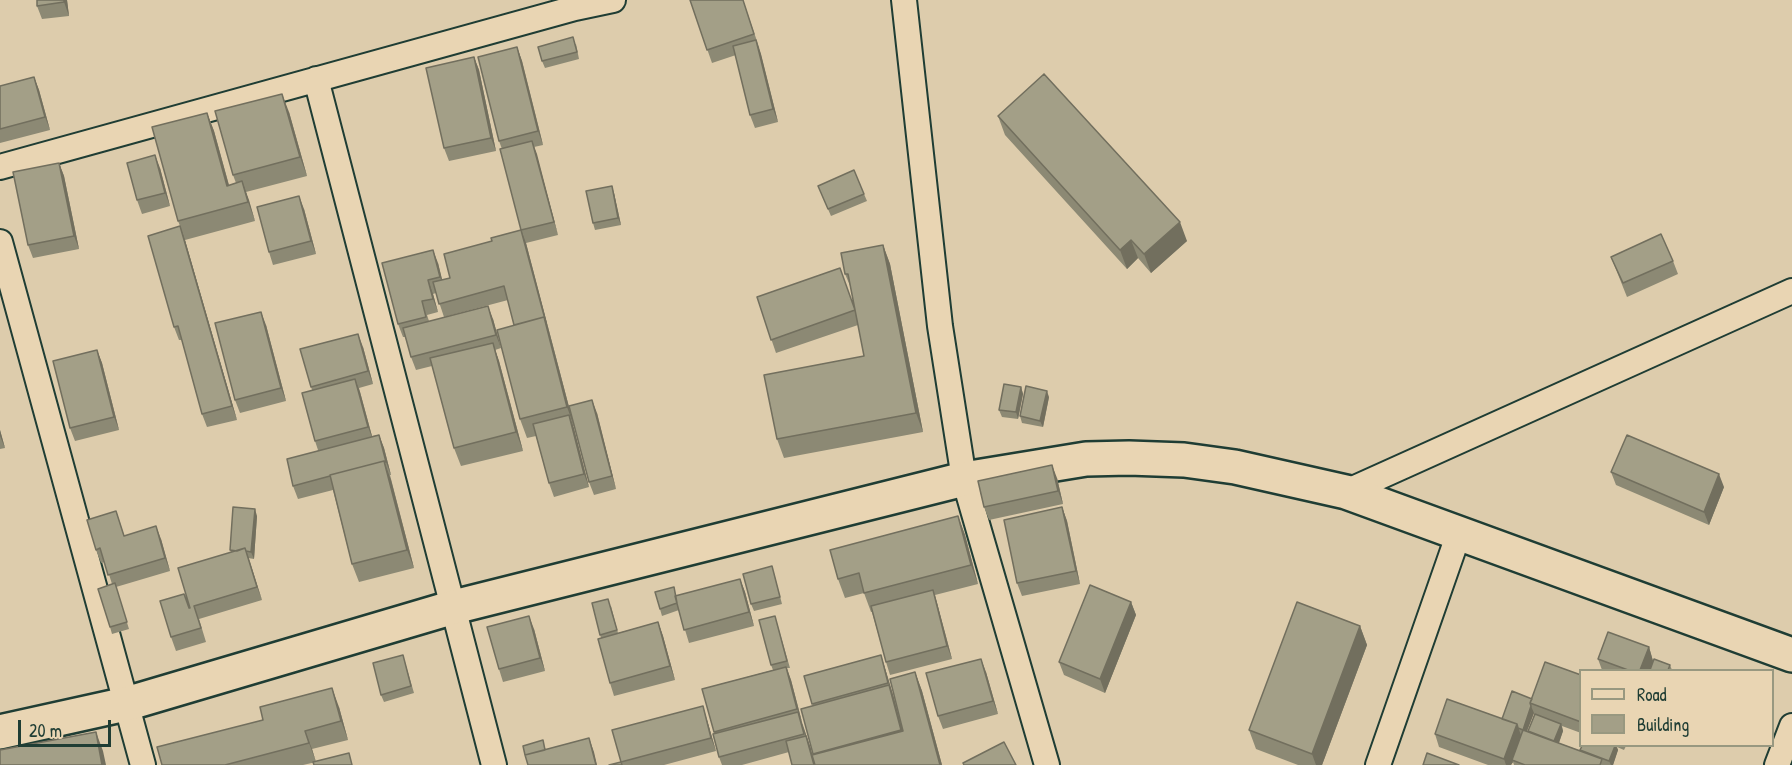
<!DOCTYPE html>
<style>
body{margin:0}
#map{position:relative;width:1792px;height:765px;overflow:hidden;background:#ddccac;font-family:"Patrick Hand",sans-serif}
canvas{display:block}
.legend{position:absolute;left:1579px;top:669px;width:195px;height:78px;box-sizing:border-box;background:#e9d5b3;border:2px solid #989880;margin:0;padding:8px 10px;list-style:none;font-size:18px;color:#1f3d34}
.legend li{display:flex;align-items:center;gap:12px;height:30px}
.legend b{width:30px;border:2px solid #989880}
.scale{position:absolute;left:18px;top:720px;width:93px;height:27px;box-sizing:border-box;border:3px solid #1f3d34;border-top:0;padding-left:8px;font-size:18px;line-height:21px;white-space:nowrap;color:#1f3d34;-webkit-text-stroke:4px #e9d5b3;paint-order:stroke}
</style>
<div id="map">
<canvas width="1792" height="765"></canvas>
<ul class="legend">
<li><b style="height:8px;background:#e9d5b3"></b>Road</li>
<li><b style="height:16px;background:#a39f87"></b>Building</li>
</ul>
<div class="scale">20 m</div>
</div>
<script>
const ctx = document.querySelector('canvas').getContext('2d');
ctx.lineJoin = 'round';
const toPath = rows => new Path2D(rows.map(r => 'M' + r).join(''));
function trace(path, color, width, dash) { ctx.strokeStyle = color; ctx.lineWidth = width; ctx.lineCap = dash ? 'butt' : 'round'; ctx.setLineDash(dash || []); ctx.stroke(path); }
function fill(path, color) { ctx.fillStyle = color; ctx.fill(path, 'evenodd'); }
const street = toPath([
 [904,0,940,326,964,479,1047,765],
 [316,79,494,765],
 [0,167,575,8,613,0],
 [0,242,143,765],
 [1346,492,1792,291],
 [1378,765,1459,533],
 [1777,765,1792,726]
]);
const secondary = toPath([
 [0,732,126,704,454,607,964,479,1086,459,1129,458,1184,460,1235,467,1346,492,1792,655]
]);
trace(street, '#1f3d34', 28);
trace(secondary, '#1f3d34', 38);
trace(street, '#e9d5b3', 24);
trace(secondary, '#e9d5b3', 33);
fill(toPath([
 [37,0,67,0,69,16,42,19,37,6],
 [690,0,743,0,759,47,778,122,755,128,750,115,736,55,712,63],
 [576,44,579,59,545,68,542,61],
 [517,47,522,61,543,145,534,147,558,235,526,243,574,426,573,426,589,487,554,497,549,483,536,436,527,438,520,419,514,325,508,300,444,317,436,293,433,294,438,312,427,315,429,321,493,319,501,348,495,350,499,361,523,451,461,466,454,448,432,366,416,370,411,357,406,337,403,337,398,324,438,263,442,280,450,278,492,241,521,230,502,149,499,141],
 [474,57,479,70,496,151,449,161,444,148],
 [34,77,39,90,50,130,0,143,0,86],
 [289,112,307,176,246,192,255,221,185,240,237,420,207,427,202,414,182,340,179,340,174,327,180,226,178,221,207,113,214,131,229,185,236,183,233,175],
 [998,116,1187,241,1151,273,1138,258,1127,269,1005,135],
 [59,163,64,176,79,249,33,258,28,245],
 [160,168,170,206,142,214,137,200],
 [614,193,621,225,595,230,593,223],
 [821,193,864,194,867,201,831,216],
 [304,209,316,254,273,265,269,252],
 [883,245,890,264,923,432,784,458,777,439,864,356,858,325,776,353,757,297,855,309,851,288,845,274],
 [1611,257,1673,261,1678,274,1627,297],
 [266,325,286,401,240,413,235,400],
 [363,347,373,384,359,388,372,436,379,435,384,448,391,475,390,475,414,568,359,582,352,564,333,490,298,499,293,486,318,450,315,441,312,390,300,349],
 [97,350,102,363,119,430,75,441,70,428],
 [1021,387,1023,394,1018,419,1002,417,999,410],
 [1049,397,1043,427,1022,423,1020,416],
 [597,413,616,489,594,495,589,482],
 [0,430,5,448,0,449],
 [1611,472,1724,487,1709,525,1616,485],
 [1057,478,1063,504,989,520,984,507],
 [1062,507,1067,521,1080,584,1022,596,1017,583],
 [116,511,124,535,161,539,170,571,116,587,129,629,112,634,110,627,112,584,105,562,101,563,96,550],
 [257,516,254,559,248,558,262,600,199,619,206,642,176,651,171,637,189,608,231,552,230,550],
 [958,516,965,535,978,584,935,595,952,659,890,675,886,662,872,612,871,612,864,593,845,598,838,579],
 [774,573,782,604,754,611,751,604],
 [740,579,745,592,754,626,689,643,679,610,662,616,660,609,677,596],
 [1131,602,1136,615,1105,693,1064,675,1059,662],
 [592,603,611,606,618,633,658,622,663,636,675,680,614,696,610,683,601,638],
 [775,616,790,668,787,668,791,680,802,722,811,749,789,752,742,765,722,765,719,757,715,734,702,689,773,670,771,665],
 [1360,626,1367,645,1322,765,1298,765,1256,749,1249,730],
 [534,629,545,671,503,682,499,669],
 [1649,647,1653,661,1670,665,1672,670,1602,670,1598,659],
 [881,655,894,698,903,731,915,672,922,691,942,765,815,765,814,755,801,709,813,706,804,676],
 [405,662,414,693,384,702,381,695],
 [986,672,998,714,943,729,938,716],
 [1581,675,1581,733,1562,726,1563,731,1559,743,1581,751,1582,746,1626,746,1624,750,1617,747,1618,750,1613,765,1514,765,1513,762,1511,765,1488,765,1439,747,1435,734,1502,719,1532,699],
 [1534,713,1534,715,1529,732,1527,731],
 [339,707,348,740,312,749,316,762,303,765,162,765],
 [707,720,716,751,664,765,622,765,612,730]
]), '#8c8974');
fill(toPath([
 [64,0,67,0,69,16,64,2],
 [756,40,761,54,778,122,773,109],
 [517,47,522,61,543,145,538,131],
 [474,57,479,70,496,151,491,138],
 [34,77,39,90,50,130,45,117],
 [282,94,289,112,307,176,300,157],
 [207,113,214,131,234,204,227,186],
 [532,141,537,154,558,235,554,222],
 [155,155,160,168,170,206,165,193],
 [59,163,64,176,79,249,74,236],
 [242,181,249,200,255,221,248,202],
 [612,186,614,193,621,225,618,218],
 [299,196,304,209,316,254,311,241],
 [1180,222,1187,241,1151,273,1144,254],
 [180,226,185,240,237,420,232,406],
 [521,230,526,243,574,426,567,407],
 [1131,240,1138,258,1127,269,1120,250],
 [883,245,890,264,923,432,916,413],
 [433,250,438,263,445,291,440,277],
 [428,280,433,294,438,312,433,299],
 [488,306,493,319,501,348,496,335],
 [261,312,266,325,286,401,281,388],
 [358,334,363,347,373,384,368,371],
 [493,343,499,361,523,451,516,432],
 [97,350,102,363,119,430,114,417],
 [355,379,360,392,373,440,368,427],
 [1021,387,1023,394,1018,419,1016,412],
 [1047,391,1049,397,1043,427,1040,421],
 [592,400,597,413,616,489,612,476],
 [569,415,574,428,589,487,584,474],
 [0,430,5,448,0,436],
 [379,435,384,448,391,475,386,462],
 [384,461,391,480,414,568,407,550],
 [1052,465,1057,478,1063,504,1058,491],
 [1719,474,1724,487,1709,525,1704,512],
 [1062,507,1067,521,1080,584,1076,571],
 [255,509,257,516,254,559,251,552],
 [958,516,965,535,978,584,971,565],
 [156,526,161,539,170,571,165,558],
 [245,548,250,562,262,600,257,587],
 [740,579,745,592,754,626,749,612],
 [933,590,937,603,952,659,947,646],
 [1131,602,1136,615,1105,693,1100,679],
 [529,616,534,629,545,671,540,658],
 [658,622,663,636,675,680,670,666],
 [1360,626,1367,645,1322,765,1316,765,1312,754],
 [1649,647,1653,661,1650,670,1640,670],
 [881,655,894,698,906,743,901,730],
 [981,659,986,672,998,714,993,701],
 [786,667,791,680,802,722,797,709],
 [915,672,922,691,942,765,940,765],
 [332,688,339,707,348,740,341,721],
 [703,706,707,720,716,751,711,738],
 [1531,706,1534,713,1525,736,1523,730],
 [798,712,811,749,815,765,814,765],
 [1517,724,1522,738,1512,760,1513,762,1511,765,1506,765,1504,759],
 [1561,724,1563,731,1557,748,1554,741],
 [305,731,312,749,316,762,309,743],
 [96,732,103,751,106,765,102,765],
 [589,738,594,752,597,765,596,765],
 [1615,746,1616,746,1618,750,1613,765,1611,765,1609,761]
]), '#726f5e');
const building = toPath([
 [37,0,64,0,64,2,37,6,37,0],
 [690,0,743,0,754,34,707,50,690,0],
 [573,37,577,52,542,61,538,47,573,37],
 [756,40,773,109,750,115,733,46,756,40],
 [517,47,538,131,499,141,478,57,517,47],
 [474,57,491,138,444,148,426,68,474,57],
 [1044,74,1180,222,1144,254,1131,240,1120,250,998,116,1044,74],
 [34,77,45,117,0,129,0,86,34,77],
 [282,94,300,157,233,175,215,111,282,94],
 [207,113,227,186,242,181,248,202,178,221,152,127,207,113],
 [532,141,554,222,521,230,500,149,532,141],
 [155,155,165,193,137,200,127,163,155,155],
 [59,163,74,236,28,245,13,172,59,163],
 [854,170,864,194,828,209,818,186,854,170],
 [612,186,618,218,593,223,586,191,612,186],
 [299,196,311,241,269,252,257,207,299,196],
 [180,226,232,406,202,414,178,326,174,327,148,236,180,226],
 [521,230,546,323,544,317,514,325,504,286,439,304,433,282,450,278,444,254,492,241,491,238,521,230],
 [1661,234,1673,261,1623,283,1611,257,1661,234],
 [883,245,916,413,777,439,764,375,864,356,848,274,845,274,841,253,883,245],
 [433,250,440,277,428,280,433,299,422,301,426,317,398,324,382,263,433,250],
 [840,268,855,310,771,340,757,297,840,268],
 [488,306,496,335,411,357,403,328,488,306],
 [261,312,281,388,235,400,215,323,261,312],
 [544,317,567,407,520,419,497,330,544,317],
 [358,334,368,371,311,387,300,349,358,334],
 [493,343,516,432,454,448,430,358,493,343],
 [97,350,114,417,70,428,53,361,97,350],
 [355,379,368,427,315,441,302,393,355,379],
 [1004,384,1021,387,1016,412,999,410,1004,384],
 [1026,386,1047,391,1040,421,1020,416,1026,386],
 [592,400,612,476,589,482,569,406,592,400],
 [569,415,584,474,549,483,533,424,569,415],
 [379,435,386,462,384,461,330,475,330,476,293,486,287,459,379,435],
 [1627,435,1719,474,1704,512,1611,472,1627,435],
 [384,461,407,550,352,564,330,475,384,461],
 [1052,465,1058,491,984,507,978,481,1052,465],
 [233,507,255,509,251,552,246,551,245,548,237,551,230,550,233,507],
 [1062,507,1076,571,1017,583,1004,520,1062,507],
 [116,511,124,536,156,526,165,558,108,575,100,548,96,550,87,520,116,511],
 [958,516,971,565,864,593,859,573,838,579,830,550,958,516],
 [245,548,257,587,194,606,201,628,171,637,160,601,184,594,189,608,190,608,178,568,245,548],
 [772,566,780,597,751,604,743,574,772,566],
 [740,579,749,612,684,630,675,596,740,579],
 [115,583,127,622,110,627,98,589,115,583],
 [1090,585,1131,602,1100,679,1059,662,1090,585],
 [674,587,677,603,660,609,655,592,674,587],
 [933,590,947,646,886,662,871,606,933,590],
 [608,599,617,630,600,635,592,603,608,599],
 [1297,602,1360,626,1312,754,1249,730,1297,602],
 [529,616,540,658,499,669,487,627,529,616],
 [775,616,787,661,771,665,759,620,775,616],
 [658,622,670,666,610,683,598,639,658,622],
 [1608,632,1649,647,1640,670,1628,670,1598,659,1608,632],
 [403,655,411,686,381,695,373,663,403,655],
 [881,655,888,683,812,704,804,676,881,655],
 [981,659,993,701,938,716,926,673,981,659],
 [1654,659,1670,665,1668,670,1650,670,1654,659],
 [1545,662,1581,675,1581,722,1530,703,1545,662],
 [786,667,797,709,714,732,702,689,786,667],
 [915,672,940,765,815,765,812,755,903,731,890,679,915,672],
 [889,685,901,730,813,754,801,709,889,685],
 [332,688,341,721,305,731,309,743,225,765,162,765,157,747,263,720,260,707,332,688],
 [1512,691,1532,699,1530,703,1531,706,1523,730,1518,728,1517,724,1502,719,1512,691],
 [1447,699,1517,724,1504,759,1435,734,1447,699],
 [703,706,711,738,621,762,612,730,703,706],
 [798,712,804,734,719,757,713,734,798,712],
 [1535,714,1561,724,1554,741,1528,731,1535,714],
 [1523,730,1602,759,1600,765,1525,765,1512,760,1523,730],
 [96,732,102,765,0,765,0,750,96,732],
 [806,736,814,765,792,765,786,741,806,736],
 [589,738,596,765,528,765,525,755,589,738],
 [543,740,545,750,525,755,523,746,543,740],
 [1004,742,1016,765,964,765,963,763,1004,742],
 [1582,746,1615,746,1609,761,1580,750,1582,746],
 [349,753,352,765,314,765,313,762,349,753],
 [1427,753,1459,765,1423,765,1427,753],
 [621,762,622,765,609,765,621,762]
]);
fill(building, '#a39f87');
trace(building, '#726f5e', 1.5);
</script>
